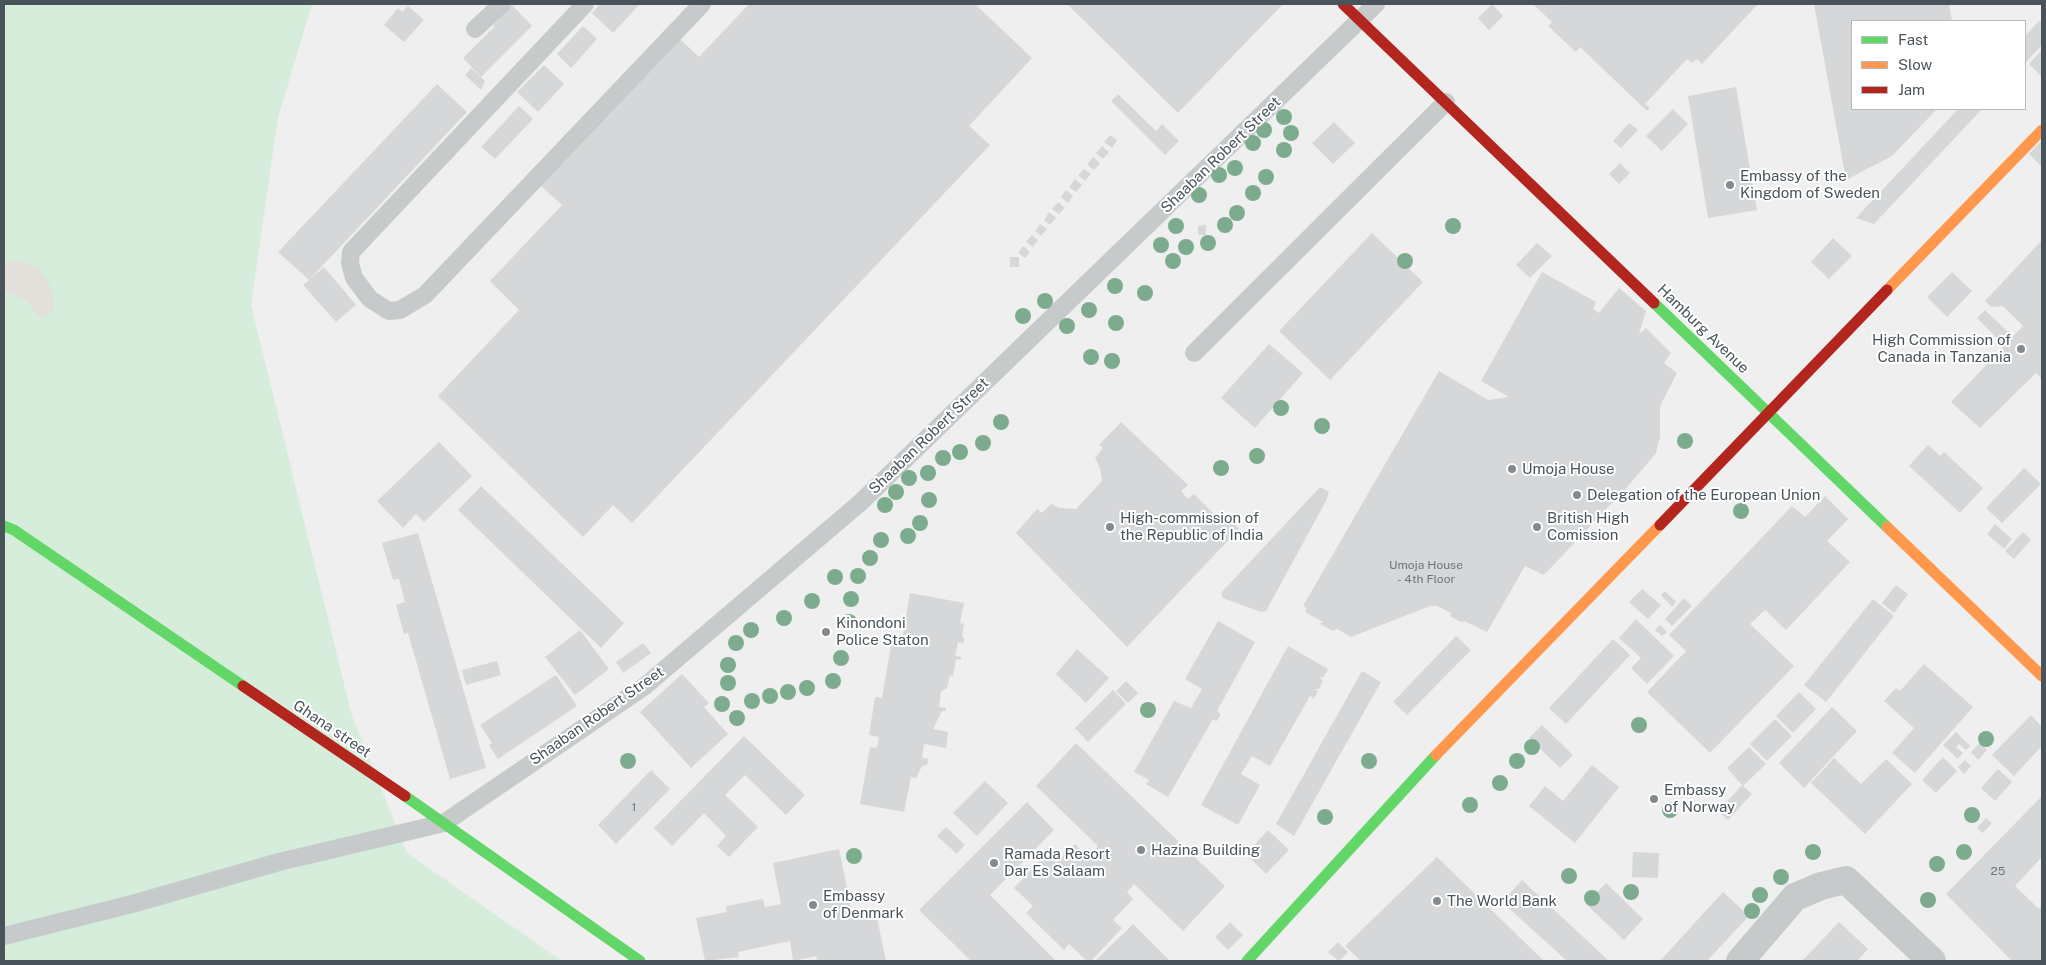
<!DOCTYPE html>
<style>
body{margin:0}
#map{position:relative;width:2046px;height:965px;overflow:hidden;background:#f0efef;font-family:"Public Sans",sans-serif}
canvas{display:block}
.frame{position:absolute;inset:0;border:5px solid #48545a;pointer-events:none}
.legend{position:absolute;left:1851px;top:20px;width:175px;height:90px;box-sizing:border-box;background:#fff;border:1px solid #b6bbbd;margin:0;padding:6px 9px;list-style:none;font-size:15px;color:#48545a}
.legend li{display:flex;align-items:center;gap:10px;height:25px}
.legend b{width:25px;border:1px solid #b6bbbd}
</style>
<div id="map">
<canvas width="2046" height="965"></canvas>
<div class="frame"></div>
<ul class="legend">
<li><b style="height:6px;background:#63d668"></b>Fast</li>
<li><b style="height:6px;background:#ff974d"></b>Slow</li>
<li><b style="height:6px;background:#b3261e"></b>Jam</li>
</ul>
</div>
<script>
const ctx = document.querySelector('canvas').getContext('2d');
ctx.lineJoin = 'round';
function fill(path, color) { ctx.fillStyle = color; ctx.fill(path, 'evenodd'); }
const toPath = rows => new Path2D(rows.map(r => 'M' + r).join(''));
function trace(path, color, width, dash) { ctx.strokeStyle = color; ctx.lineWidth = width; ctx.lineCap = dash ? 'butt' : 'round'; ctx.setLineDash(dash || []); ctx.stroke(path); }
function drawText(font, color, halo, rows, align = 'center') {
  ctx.font = font + ' "Public Sans",sans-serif'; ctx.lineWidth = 4; ctx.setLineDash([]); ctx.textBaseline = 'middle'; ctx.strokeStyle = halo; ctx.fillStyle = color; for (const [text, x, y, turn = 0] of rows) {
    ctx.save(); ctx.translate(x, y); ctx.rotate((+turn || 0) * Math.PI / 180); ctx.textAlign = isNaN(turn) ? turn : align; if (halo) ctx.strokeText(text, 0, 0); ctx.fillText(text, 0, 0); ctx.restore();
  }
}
fill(toPath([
 [4,4,312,4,278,118,251,305,352,716,407,853,562,961,4,961]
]), '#d6eddb');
fill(toPath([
 [17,260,38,268,50,286,55,302,52,312,42,319,25,300,4,291,4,263]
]), '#e3e0dc');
fill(toPath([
 [600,4,640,4,613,33,592,13],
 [749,4,975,4,1032,58,969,126,990,145,632,523,613,505,583,537,438,396,519,310,490,281,562,205,541,186,680,39,699,57],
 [1067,4,1280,4,1282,5,1178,113],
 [1492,4,1503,16,1489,30,1478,18],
 [1533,4,1563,4,1566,6,1569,4,1758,4,1702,64,1697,59,1692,63,1687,59,1645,104,1650,108,1647,111,1580,47,1576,52,1548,26,1552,22],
 [1814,4,1949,4,1952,21,1852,21,1852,109,1937,109,1892,156,1846,180],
 [512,5,532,26,481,77,463,58,495,26,493,25],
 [408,6,424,20,404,42,384,25,398,8,402,12],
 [2039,21,2042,22,2042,45,2025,63,2025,36],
 [583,26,597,39,571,68,557,54],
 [2042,50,2042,77,2029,64],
 [544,65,564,84,538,112,517,92],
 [471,68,485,81,481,90,465,75],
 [437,84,467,112,309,280,278,252],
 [1736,87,1757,210,1708,218,1688,96],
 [1118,94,1156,131,1162,124,1179,141,1165,155,1111,101],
 [519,106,533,119,495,159,481,147],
 [1673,109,1688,124,1662,151,1646,136],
 [1958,109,1982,109,1874,224,1856,218],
 [1334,122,1355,143,1333,164,1312,143],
 [1629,123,1638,130,1621,148,1613,141],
 [1110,135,1117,140,1112,148,1104,142],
 [2042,140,2042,167,2029,154],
 [1102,146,1109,152,1103,159,1096,153],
 [1093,157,1100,163,1094,170,1087,165],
 [1620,163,1630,173,1619,184,1609,174],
 [1084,169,1091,174,1085,181,1078,175],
 [1075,179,1082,185,1076,192,1069,187],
 [1066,190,1073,196,1068,203,1061,197],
 [1058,202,1065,208,1059,214,1052,209],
 [1049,212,1056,218,1050,225,1044,220],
 [1040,224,1047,229,1041,236,1035,231],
 [1206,225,1206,235,1198,235,1198,226],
 [1372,233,1423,282,1330,380,1279,331],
 [1032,235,1038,240,1033,247,1026,242],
 [1833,238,1852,256,1829,279,1811,262],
 [2042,240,2042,379,2036,373,1980,428,1951,402,2023,326,2003,306,1991,307,1985,301],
 [1537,243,1552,256,1530,278,1516,265],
 [1023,246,1030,252,1025,258,1018,253],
 [1010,257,1019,257,1019,267,1010,267],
 [324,267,356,305,336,322,303,285],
 [1542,272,1596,302,1593,309,1599,313,1619,288,1646,311,1639,334,1646,328,1671,353,1664,363,1677,373,1660,406,1660,437,1656,453,1629,485,1544,575,1525,566,1487,632,1464,621,1461,622,1450,616,1451,613,1437,606,1430,606,1351,637,1337,629,1333,631,1320,624,1323,622,1305,612,1307,608,1303,606,1439,371,1488,400,1509,397,1481,381],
 [1952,272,1972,291,1947,317,1927,297],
 [1985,310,2008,332,1999,340,1977,318],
 [1269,344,1303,373,1255,428,1221,398],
 [1121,422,1188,485,1181,491,1188,499,1194,494,1223,523,1229,517,1239,529,1127,647,1016,533,1037,509,1042,513,1051,504,1060,508,1076,509,1102,481,1100,468,1095,458,1103,448,1099,445],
 [439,442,472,476,424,522,416,514,403,528,377,501],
 [1928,445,1940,456,1944,452,1983,488,1960,513,1909,466],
 [2024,468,2041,484,2002,523,1986,508],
 [481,486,624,623,601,648,458,510],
 [1319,488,1322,488,1329,492,1327,499,1266,611,1261,612,1223,598,1221,593],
 [1825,496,1848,519,1827,541,1850,562,1786,630,1765,610,1750,624,1794,666,1710,753,1647,692,1686,651,1669,635,1792,506,1805,517],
 [1995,524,2012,539,2004,549,1987,534],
 [2023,532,2031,540,2014,559,2005,551],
 [418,533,486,768,450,779,408,633,404,634,396,605,405,602,399,579,393,580,382,543],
 [1896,585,1908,594,1894,613,1882,603],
 [1642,589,1661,605,1648,619,1629,602],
 [1665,591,1676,602,1672,607,1661,595],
 [910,593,964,603,960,623,964,624,962,637,964,637,964,643,958,642,955,656,961,657,961,660,956,659,953,676,950,675,947,688,941,691,939,707,946,708,946,711,942,711,933,729,948,732,946,748,924,744,922,758,929,759,927,765,922,766,916,778,911,777,904,812,860,804,870,747,877,748,879,737,869,735,875,697,882,698,891,645,901,646],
 [1684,598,1692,606,1672,626,1665,619],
 [1873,599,1894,616,1826,702,1804,685],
 [1636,619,1674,656,1647,684,1631,668,1641,658,1619,638],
 [1218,621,1255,642,1217,711,1221,714,1217,721,1213,719,1168,797,1146,784,1149,780,1134,772,1174,701,1191,708,1202,689,1185,679],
 [1660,625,1667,632,1662,636,1655,630],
 [580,630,609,669,575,695,545,657],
 [1456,636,1471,650,1407,715,1393,702],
 [1613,639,1630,655,1566,724,1549,708],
 [643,643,651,653,623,673,616,662],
 [1288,646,1328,669,1323,678,1322,676,1320,679,1323,680,1319,689,1315,689,1318,691,1314,699,1310,696,1270,766,1252,756,1241,774,1260,785,1238,825,1201,805],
 [1077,649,1109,678,1086,703,1056,674],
 [497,661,501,675,466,685,462,670],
 [1924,664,1973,707,1915,773,1892,753,1914,728,1884,701,1896,688,1900,691],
 [1362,671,1381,682,1294,836,1276,824],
 [682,674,709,703,704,707,728,734,691,768,640,712],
 [556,675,577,706,498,759,489,745,492,743,480,725],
 [1126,681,1138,693,1128,703,1116,691],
 [1113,690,1126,704,1088,742,1075,728],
 [1799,692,1816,709,1793,733,1776,716],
 [1832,707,1857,731,1804,788,1779,763],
 [2031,715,2042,727,2042,746,2014,776,1992,755],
 [1775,719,1792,736,1767,761,1750,744],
 [1542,725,1573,755,1560,768,1529,738],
 [1956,732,1970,746,1966,750,1959,744,1956,747,1963,753,1958,759,1943,745],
 [744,736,805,795,786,815,745,775,725,795,758,827,729,857,717,846,726,836,704,813,672,846,654,828],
 [1076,743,1225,886,1183,931,1134,884,1127,892,1133,899,1113,920,1122,928,1091,961,1087,961,1069,944,1064,950,1026,913,1033,906,1014,888,1046,854,1056,863,1075,844,1088,857,1098,846,1036,786],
 [1980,743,1987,750,1978,760,1971,752],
 [1749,747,1766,764,1743,786,1727,768],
 [1943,757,1957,771,1936,793,1922,780],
 [1834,758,1861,784,1886,759,1912,784,1865,834,1811,783],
 [1965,760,1971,766,1964,774,1958,767],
 [1592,765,1619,787,1575,843,1529,806,1545,786,1563,801],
 [1998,769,2012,782,1995,801,1981,788],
 [651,770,670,789,616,844,598,825],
 [985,781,1008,803,977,836,953,813],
 [1742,785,1752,794,1728,820,1718,811],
 [2042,796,2042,857,2015,886,2039,909,2042,905,2042,961,2012,961,1946,894],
 [1027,802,1054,830,990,895,1056,961,971,961,919,910],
 [1986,818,1992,823,1983,833,1977,828],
 [946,827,965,845,957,854,937,836],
 [1268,830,1289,850,1266,874,1246,854],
 [839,849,853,918,876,913,886,961,817,961,816,956,793,961,790,941,738,952,739,957,705,961,696,918,727,912,726,906,763,899,765,907,781,904,773,863],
 [1633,852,1659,853,1658,878,1632,877],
 [1437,857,1544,961,1361,961,1345,946],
 [1522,880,1609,961,1567,961,1502,902],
 [1606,883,1643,919,1624,940,1586,904],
 [1723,892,1749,916,1707,961,1660,961],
 [1230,922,1243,935,1228,950,1215,937],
 [1839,922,1868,949,1857,961,1802,961],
 [1133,924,1170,961,1095,961],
 [1338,942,1348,952,1339,961,1328,952]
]), '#d6d7d8');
trace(toPath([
 [585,4,351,252,350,263,354,278,370,299,389,311,400,310,425,295,702,4],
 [475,29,502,4],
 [1194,353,1446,102],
 [4,936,132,904,279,862,444,823,645,686,861,502,1376,4]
]), '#c7cacb', 18);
trace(toPath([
 [1740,961,1795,897,1821,886,1846,880,1932,961]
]), '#c7cacb', 28);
trace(toPath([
 [1654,303,1887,527],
 [4,526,14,530,243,686],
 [405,796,640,961],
 [1247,961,1436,755]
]), '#63d668', 11);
trace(toPath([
 [1887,290,2042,130],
 [1887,527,2042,676],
 [1436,755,1660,525]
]), '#ff974d', 11);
trace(toPath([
 [1343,4,1654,303],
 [1660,525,1887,290],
 [243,686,405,796]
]), '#b3261e', 11);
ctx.fillStyle = '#7cac8d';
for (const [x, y] of [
 [1284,117],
 [1264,130],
 [1291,133],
 [1253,143],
 [1284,150],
 [1235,168],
 [1219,175],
 [1266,177],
 [1253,193],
 [1199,195],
 [1237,213],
 [1225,225],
 [1176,226],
 [1453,226],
 [1208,243],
 [1161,245],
 [1186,247],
 [1173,261],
 [1405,261],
 [1115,286],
 [1145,293],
 [1045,301],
 [1089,310],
 [1023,316],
 [1116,323],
 [1067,326],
 [1091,357],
 [1112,361],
 [1281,408],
 [1001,422],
 [1322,426],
 [1685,441],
 [983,443],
 [960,452],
 [1257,456],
 [943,458],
 [1221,468],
 [928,473],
 [909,478],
 [896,492],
 [929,500],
 [885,505],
 [1741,511],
 [920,523],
 [908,536],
 [881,540],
 [870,558],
 [858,576],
 [835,577],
 [851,599],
 [812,601],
 [784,618],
 [849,622],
 [751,630],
 [736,643],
 [841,658],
 [728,665],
 [833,681],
 [728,683],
 [807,688],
 [788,692],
 [770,696],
 [752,701],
 [722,704],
 [1148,710],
 [737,718],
 [1639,725],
 [1986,739],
 [1532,747],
 [628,761],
 [1369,761],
 [1517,761],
 [1500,783],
 [1470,805],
 [1670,810],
 [1972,815],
 [1325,817],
 [1813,852],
 [1964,852],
 [854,856],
 [1937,864],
 [1569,876],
 [1781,877],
 [1631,892],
 [1760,895],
 [1592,898],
 [1928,900],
 [1752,911]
]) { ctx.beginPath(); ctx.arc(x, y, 8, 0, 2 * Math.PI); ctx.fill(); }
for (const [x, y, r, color] of [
 [1730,185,5,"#838a8e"],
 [2021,349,5,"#838a8e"],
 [1512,469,5,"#838a8e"],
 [1577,495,5,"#838a8e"],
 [1110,527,5,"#838a8e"],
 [1537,527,5,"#838a8e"],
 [826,632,5,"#838a8e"],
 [1654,799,5,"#838a8e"],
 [1141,850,5,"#838a8e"],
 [994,863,5,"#838a8e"],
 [1437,901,5,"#838a8e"],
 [813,905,5,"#838a8e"]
]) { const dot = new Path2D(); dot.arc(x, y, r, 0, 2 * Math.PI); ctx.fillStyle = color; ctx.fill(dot); trace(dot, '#fff', 2); }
drawText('12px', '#6d767b', null, [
 ["Umoja House",1426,565],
 ["- 4th Floor",1426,579],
 ["1",634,807],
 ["25",1998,871]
]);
drawText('15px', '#48545a', '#fff', [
 ["Shaaban Robert Street",1221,155,-44],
 ["Hamburg Avenue",1703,329,44],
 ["Shaaban Robert Street",929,436,-44],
 ["Shaaban Robert Street",597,716,-35],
 ["Ghana street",332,729,34]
]);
drawText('15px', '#48545a', '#fff', [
 ["Embassy of the",1740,176],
 ["Kingdom of Sweden",1740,193],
 ["High Commission of",2011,340,"right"],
 ["Canada in Tanzania",2011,357,"right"],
 ["Umoja House",1522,469],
 ["Delegation of the European Union",1587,495],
 ["High-commission of",1120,518],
 ["the Republic of India",1120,535],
 ["British High",1547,518],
 ["Comission",1547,535],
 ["Kinondoni",836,623],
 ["Police Staton",836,640],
 ["Embassy",1664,790],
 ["of Norway",1664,807],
 ["Hazina Building",1151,850],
 ["Ramada Resort",1004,854],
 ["Dar Es Salaam",1004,871],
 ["Embassy",823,896],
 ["of Denmark",823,913],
 ["The World Bank",1447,901]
], 'left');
</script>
